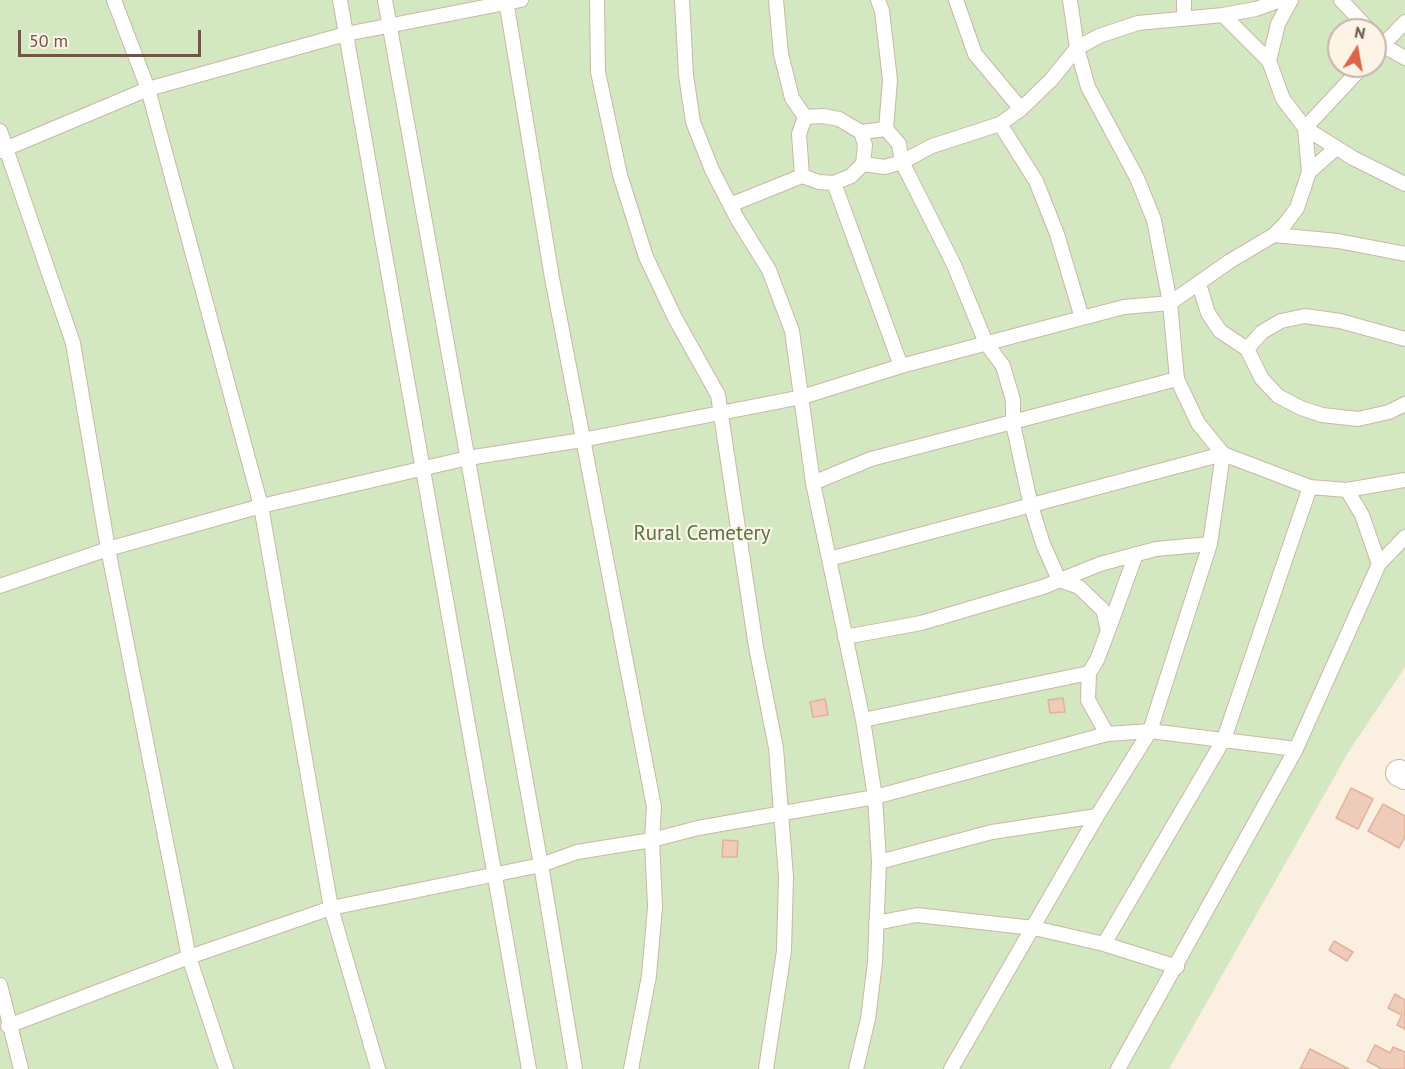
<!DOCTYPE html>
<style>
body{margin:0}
#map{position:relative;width:1405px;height:1069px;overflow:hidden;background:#fbefe1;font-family:"PT Sans",sans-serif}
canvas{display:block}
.north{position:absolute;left:1327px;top:18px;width:60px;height:60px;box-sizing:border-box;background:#fef3e7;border:2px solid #c6b4a8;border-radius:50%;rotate:11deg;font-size:16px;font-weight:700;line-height:24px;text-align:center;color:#715549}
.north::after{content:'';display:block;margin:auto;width:21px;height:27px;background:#e0624b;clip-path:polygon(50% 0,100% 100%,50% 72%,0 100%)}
.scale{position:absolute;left:18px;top:30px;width:183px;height:27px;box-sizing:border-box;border:3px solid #715549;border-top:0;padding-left:8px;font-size:18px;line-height:21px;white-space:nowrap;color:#715549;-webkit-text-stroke:4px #fef3e7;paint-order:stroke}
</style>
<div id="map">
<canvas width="1405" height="1069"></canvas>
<div class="north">N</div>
<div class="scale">50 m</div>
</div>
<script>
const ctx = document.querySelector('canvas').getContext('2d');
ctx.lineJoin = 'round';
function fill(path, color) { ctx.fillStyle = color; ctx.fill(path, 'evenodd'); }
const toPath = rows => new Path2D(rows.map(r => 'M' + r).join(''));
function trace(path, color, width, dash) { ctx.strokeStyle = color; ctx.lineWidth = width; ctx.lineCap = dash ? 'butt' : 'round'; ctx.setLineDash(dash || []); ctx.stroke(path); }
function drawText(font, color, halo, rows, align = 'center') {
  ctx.font = font + ' "PT Sans",sans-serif'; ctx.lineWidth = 4.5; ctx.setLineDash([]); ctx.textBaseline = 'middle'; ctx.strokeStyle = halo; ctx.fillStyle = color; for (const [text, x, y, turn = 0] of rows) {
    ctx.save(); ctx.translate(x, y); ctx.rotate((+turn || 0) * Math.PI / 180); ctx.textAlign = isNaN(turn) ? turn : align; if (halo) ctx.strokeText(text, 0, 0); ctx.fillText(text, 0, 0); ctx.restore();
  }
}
fill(toPath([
 [0,0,1405,0,1405,667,1349,751,1169,1069,0,1069],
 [1339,30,1375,30,1375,66,1339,66]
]), '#d3e7c1');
const building = toPath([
 [1063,698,1065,712,1050,713,1048,700,1063,698],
 [825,699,828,715,813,717,810,702,825,699],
 [1351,788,1373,799,1358,829,1336,818,1351,788],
 [1383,804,1405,816,1405,837,1399,848,1368,831,1383,804],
 [723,840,738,841,737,857,722,857,723,840],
 [1334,941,1353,952,1347,961,1329,950,1334,941],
 [1395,994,1405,1000,1405,1029,1397,1025,1402,1015,1388,1008,1395,994],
 [1375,1045,1390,1053,1393,1047,1405,1052,1405,1069,1382,1069,1367,1061,1375,1045],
 [1310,1049,1349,1069,1300,1069,1310,1049]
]);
fill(building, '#efcbba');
trace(building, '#e1b19b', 1.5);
const lane = toPath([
 [114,0,148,89,261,506,331,908,378,1069],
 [340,0,529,1069],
 [385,0,541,865,575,1069],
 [506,0,552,278,654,807,652,840,655,907,649,976,631,1069],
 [597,0,598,72,620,175,646,257,675,318,718,395,756,647,776,748,786,877,784,951,766,1069],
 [682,0,686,75,693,122,712,170,738,220,769,270,792,331,813,483,863,720,875,797,879,862,875,962,868,1019,856,1069],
 [776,0,781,54,792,98,805,117],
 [878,0,882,11,890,80,886,129],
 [1070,0,1077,48,1088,87,1137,178,1154,220,1170,303,1177,379,1198,423,1223,454,1310,487,1347,490,1405,480],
 [1184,0,1184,18],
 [1341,0,1369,30],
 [1223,15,1269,61,1283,99,1305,128,1353,158,1405,184],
 [1376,39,1382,45,1405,58],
 [1375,53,1405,22],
 [1269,61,1278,24,1291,0],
 [1021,109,1051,80,1077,48,1099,36,1138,23,1223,15,1256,9,1281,0],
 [1000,124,1036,181,1057,234,1082,318],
 [0,131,73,343,108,549,189,957,226,1069],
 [861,132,886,129,899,144,902,162,954,265,986,343,1003,366,1013,400,1013,424,1031,506,1043,544,1059,580,1079,587,1103,610,1108,631,1097,660,1089,673],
 [0,151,148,89,346,34,521,0],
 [863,164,851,176,834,183,901,366],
 [1309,172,1336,148],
 [802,176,819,182,834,183],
 [730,205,802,176,799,134,805,117,823,116,839,119,861,132,865,145,863,164,885,167,902,162,932,146,1000,124,1021,109,975,54,956,0],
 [1274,235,1338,241,1405,254],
 [1199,284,1208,313,1220,331,1247,349],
 [1405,339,1340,321,1305,316,1281,321,1262,332,1247,349,1262,379,1278,396,1301,408,1322,415,1358,419,1389,412,1405,404],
 [813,483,871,459,1177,379],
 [1347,490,1362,515,1379,564],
 [829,559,1223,454],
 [0,586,108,549,261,506,468,458,582,440,802,397,901,366,1082,318,1124,307,1170,303,1230,261,1274,235,1285,224,1297,208,1309,172,1305,128,1363,66],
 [1108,631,1136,554],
 [845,637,921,623,1043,587,1100,564,1156,549,1210,544],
 [863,720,1089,673,1088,700,1107,734],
 [879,862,992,832,1097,816],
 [876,923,917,915,1034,928,1104,944,1177,967],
 [1104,944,1224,739,1310,487],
 [0,985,21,1069],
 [8,1026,189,957,331,908,541,865,577,852,652,840,698,828,875,797,1107,734,1150,731,1296,749],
 [951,1069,1097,816,1150,731,1210,544,1223,454],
 [1118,1069,1296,749,1379,564,1405,537]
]);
const street = toPath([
 [1399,773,1405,776]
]);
trace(lane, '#cbb6a9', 16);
trace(street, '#cbb6a9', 28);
trace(lane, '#fff', 14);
trace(street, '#fff', 26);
drawText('21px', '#557642', '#fef3e7', [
 ["Rural Cemetery",702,534]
]);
</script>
